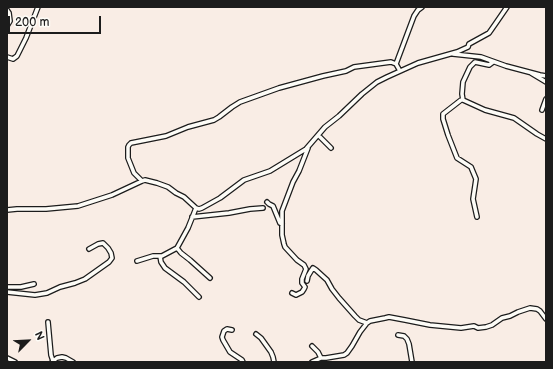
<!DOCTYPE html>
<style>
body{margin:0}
#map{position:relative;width:553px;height:369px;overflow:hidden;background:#f9ede5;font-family:"Balsamiq Sans",sans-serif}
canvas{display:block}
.frame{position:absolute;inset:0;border:8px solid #1c1c1c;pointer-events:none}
.north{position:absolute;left:8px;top:321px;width:40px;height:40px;-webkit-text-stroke:3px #fdfcf7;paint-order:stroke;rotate:66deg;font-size:11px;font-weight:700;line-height:16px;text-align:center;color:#1c1c1c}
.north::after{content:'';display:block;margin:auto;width:14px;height:18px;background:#1c1c1c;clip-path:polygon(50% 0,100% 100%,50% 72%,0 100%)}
.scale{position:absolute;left:8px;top:16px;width:93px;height:18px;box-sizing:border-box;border:2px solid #1c1c1c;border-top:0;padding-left:5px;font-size:12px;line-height:14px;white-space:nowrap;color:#1c1c1c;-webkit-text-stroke:3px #fdfcf7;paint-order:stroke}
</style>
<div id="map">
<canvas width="553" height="369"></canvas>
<div class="frame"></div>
<div class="north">N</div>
<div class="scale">200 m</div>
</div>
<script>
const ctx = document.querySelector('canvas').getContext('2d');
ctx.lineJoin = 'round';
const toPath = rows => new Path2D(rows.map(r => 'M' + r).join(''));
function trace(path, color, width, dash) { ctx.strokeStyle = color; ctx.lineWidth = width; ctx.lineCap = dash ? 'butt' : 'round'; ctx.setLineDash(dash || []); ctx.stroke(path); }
const street = toPath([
 [7,10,9,13,10,21,7,26],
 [453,54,481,57,506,66,540,75,546,76],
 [7,57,13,59,17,56,26,38,38,7],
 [493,62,489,65,475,62,470,67,463,82,462,94,463,100,485,110,514,118,537,134,546,139],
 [400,71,396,64,414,16,418,10,422,7],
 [531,73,546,82],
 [463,100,461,100,443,114,443,119,448,135,457,158,471,167,476,179,473,199,477,217],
 [542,110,546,99],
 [318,135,331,148],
 [142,181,134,173,128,158,128,147,129,145,131,143,166,136,188,127,214,120,219,117,232,107,240,102,279,88,323,76,346,71,354,67,391,62,396,64],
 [267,202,269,204,273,206,280,223,282,224],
 [7,210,17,209,46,209,78,206,112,195,142,181,145,180,157,183,168,187,176,193,184,197,196,208,199,209,202,208,220,198,244,180,270,171,306,149,325,127,339,116,362,94,377,82,387,77,418,63,457,52,468,47,469,44,489,33,496,23,507,7],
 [192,217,229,213,250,209,263,208],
 [177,248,181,253,190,260,210,278],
 [160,256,161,262,165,268,184,282,199,297],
 [137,261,153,256,162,256,177,248,188,228,196,208],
 [307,281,308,276,311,271,313,268,316,270,327,280,332,289,339,298,355,316,359,320,367,323],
 [7,287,21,287,34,284],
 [7,292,35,295,47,293,60,287,75,283,85,279,109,262,112,258,111,253,108,248,103,243,98,244,89,249],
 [292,293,296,295,302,292,304,289,305,287,302,283,302,279,306,269,304,265,297,260,285,247,284,244,282,235,282,211,293,182,299,171,308,148],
 [48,322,51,355,53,361],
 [232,330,227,329,224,331,222,337,223,340,230,352,242,360,243,362],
 [256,334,261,338,271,352,273,357,274,362],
 [398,335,404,336,407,339,409,344,412,362],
 [312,346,318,352,321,358],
 [7,358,15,362],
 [52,362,57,358,62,357,66,358,73,362],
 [312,362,321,358,326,358,344,355,347,353,352,346,360,332,367,323,370,321,385,318,389,317,405,320,430,325,461,328,474,326,478,328,486,327,492,325,502,318,510,316,518,312,530,308,537,309,540,311,546,319]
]);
trace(street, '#1c1c1c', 6);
trace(street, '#fdfcf7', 3.5);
</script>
